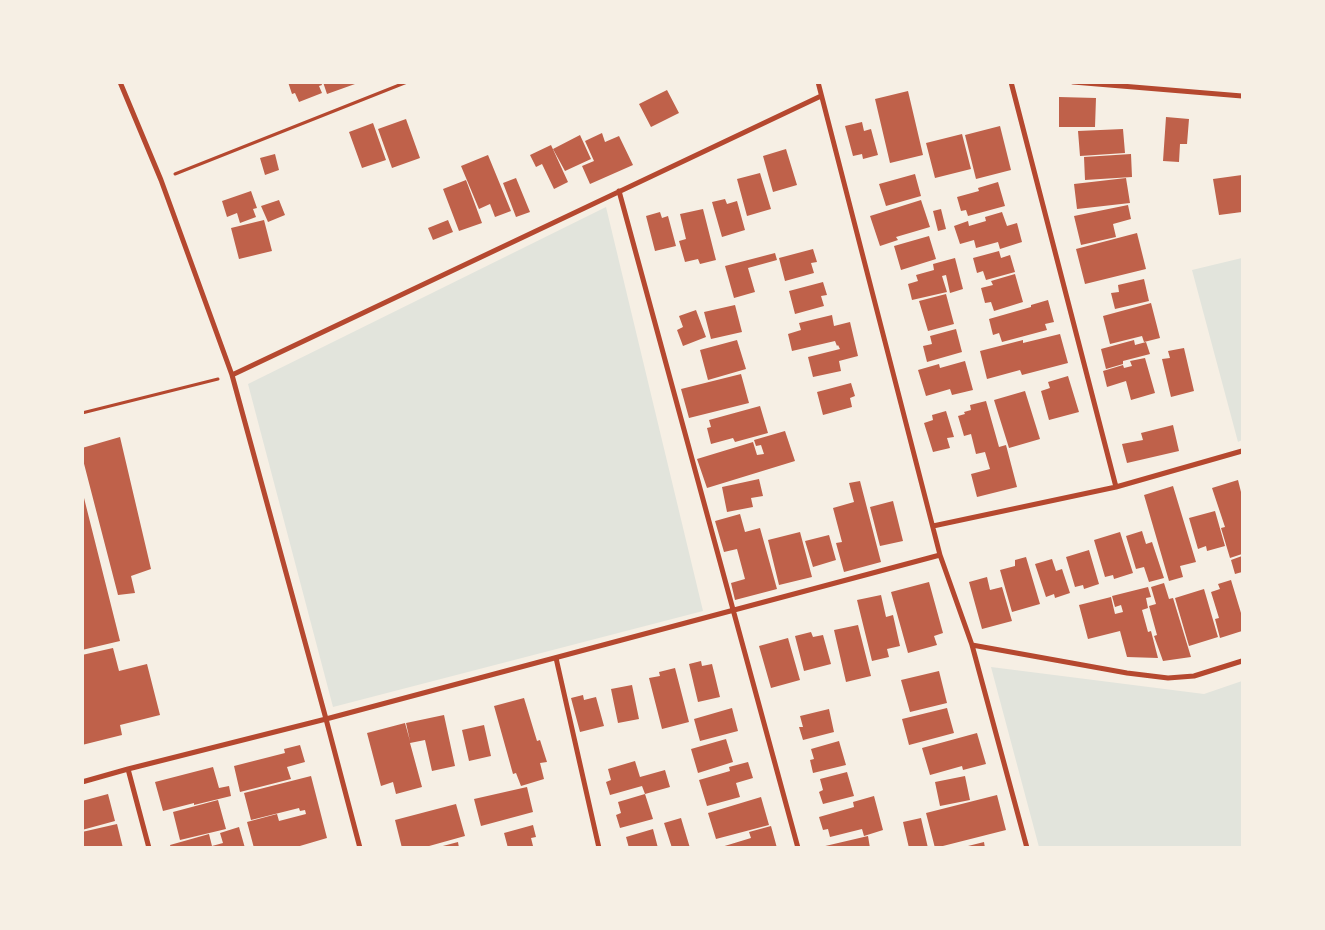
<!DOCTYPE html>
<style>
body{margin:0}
#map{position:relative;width:1325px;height:930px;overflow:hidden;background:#f6efe4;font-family:"Playfair Display",serif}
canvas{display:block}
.frame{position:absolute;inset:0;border:84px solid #f6efe4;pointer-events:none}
</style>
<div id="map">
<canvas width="1325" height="930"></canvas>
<div class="frame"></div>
</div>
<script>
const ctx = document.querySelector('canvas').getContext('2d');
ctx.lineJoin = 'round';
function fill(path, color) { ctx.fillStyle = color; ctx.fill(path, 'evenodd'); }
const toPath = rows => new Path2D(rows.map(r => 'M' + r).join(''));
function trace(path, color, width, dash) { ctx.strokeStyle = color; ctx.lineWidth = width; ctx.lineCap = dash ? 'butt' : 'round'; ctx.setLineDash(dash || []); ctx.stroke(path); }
fill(toPath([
 [606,207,703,611,333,707,248,384],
 [1242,258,1242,440,1238,442,1192,270],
 [991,667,1204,694,1242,681,1242,847,1039,847]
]), '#e2e4dc');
fill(toPath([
 [288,82,321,82,322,85,319,86,322,93,299,102,295,93,292,94],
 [323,82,354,82,355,84,327,94],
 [667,90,679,113,651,127,639,104],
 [908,91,923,155,890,163,875,99],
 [1059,97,1096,98,1095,127,1059,127],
 [1166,117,1189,119,1187,144,1180,144,1179,162,1163,161],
 [406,119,420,158,392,168,378,129],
 [862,122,864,131,871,129,878,155,863,159,862,154,853,156,845,126],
 [373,123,386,160,362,168,349,132],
 [1000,126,1011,170,976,179,965,135],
 [1123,129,1125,153,1080,156,1078,131],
 [602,133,605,142,619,136,633,165,590,184,582,166,594,161,585,141],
 [962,134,971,169,935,178,926,143],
 [580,135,591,159,565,171,553,149],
 [551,145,568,182,554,189,542,164,536,167,530,155],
 [786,149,797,185,773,192,763,156],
 [275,154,279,170,265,175,260,158],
 [1131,154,1132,177,1085,180,1084,157],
 [488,155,511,211,495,217,490,204,479,209,461,166],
 [760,173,771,209,747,216,737,179],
 [915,174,921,196,886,206,879,184],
 [1242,175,1242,212,1219,215,1213,179],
 [516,178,530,212,516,217,503,183],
 [1126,178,1130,203,1077,209,1074,184],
 [466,180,482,223,459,231,443,189],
 [998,182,1005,206,968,216,966,210,961,211,957,197,979,191,978,188],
 [251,191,257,208,253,209,256,217,240,223,237,213,227,217,222,201],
 [725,199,727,204,737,201,745,230,722,237,712,202],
 [279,200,285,215,268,222,261,206],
 [921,200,930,227,896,237,898,240,880,246,870,216],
 [1128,205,1131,219,1113,224,1116,237,1081,245,1074,216],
 [703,209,716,260,700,264,698,259,685,262,679,241,686,239,680,214],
 [941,209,946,229,938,231,933,211],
 [660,212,662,218,668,216,676,246,655,251,646,216],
 [1002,212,1007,226,1017,223,1022,242,1000,249,998,242,976,248,974,240,960,244,954,226,968,221,969,226,986,221,985,217],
 [264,220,272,251,239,259,231,228],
 [448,220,453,232,433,240,428,228],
 [1137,233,1146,269,1085,284,1076,249],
 [929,236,936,259,901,270,894,246],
 [813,249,817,262,811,263,814,273,785,281,779,258],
 [999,251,1001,258,1010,255,1015,272,986,280,983,271,977,273,973,258],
 [775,253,777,260,748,268,755,292,734,298,725,266],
 [955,258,963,289,950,293,946,275,942,276,947,292,912,300,908,284,918,281,916,275,934,270,933,264],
 [1015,274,1023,302,994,311,991,302,985,303,981,288,993,285,991,281],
 [1144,279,1149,301,1115,309,1111,293,1119,292,1118,285],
 [823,282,827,295,821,296,824,306,795,314,789,291],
 [946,294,954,324,928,331,919,301],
 [1048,300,1054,322,1045,324,1047,330,1002,342,999,333,993,335,989,319,1031,307,1031,305],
 [1151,303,1160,338,1144,342,1142,336,1110,344,1103,316],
 [735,305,742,332,711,339,704,312],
 [696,310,706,337,683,346,677,330,683,327,679,316],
 [832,315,834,326,850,322,858,356,839,361,841,371,813,377,808,357,840,349,838,345,837,346,835,341,792,351,788,334,801,330,799,323],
 [956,329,962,352,927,362,923,346,932,344,930,336],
 [1060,334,1068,363,1022,375,1020,370,987,379,980,351,1023,340,1023,343],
 [737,340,746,369,708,380,700,350],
 [1134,340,1135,345,1146,342,1150,354,1123,361,1123,364,1106,369,1101,349],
 [1184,348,1194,391,1171,397,1162,359,1170,358,1168,351],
 [1145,358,1155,393,1131,400,1126,381,1107,387,1103,371,1123,365,1124,368,1132,366,1130,361],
 [965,361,973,390,952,395,950,389,926,396,918,370,939,364,940,368],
 [741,374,749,403,689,418,681,389],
 [1068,376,1079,412,1049,420,1041,391,1050,388,1048,382],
 [851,383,855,396,850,398,852,407,823,415,817,392],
 [1025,391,1040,439,1009,448,994,400],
 [986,401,999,447,1006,445,1017,487,977,497,971,474,990,469,985,452,976,454,971,434,964,436,958,416,965,414,964,412,971,410,970,405],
 [760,406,768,433,735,442,733,438,711,444,707,428,711,427,709,420],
 [946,411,954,437,947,438,950,448,933,452,924,423,933,420,932,415],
 [1173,425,1179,451,1127,463,1122,444,1143,440,1141,433],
 [785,431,795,461,707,488,697,459,753,442,757,455,764,454,761,445,756,446,754,440],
 [120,437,151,569,131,576,135,593,118,595,82,456,82,448],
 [759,479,763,496,751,498,753,507,727,512,722,487],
 [1238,480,1242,496,1242,554,1230,558,1221,528,1225,527,1212,488],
 [860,481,881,562,844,572,836,543,842,542,833,508,854,502,849,483],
 [1173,486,1196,562,1180,566,1183,577,1169,581,1144,495],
 [82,490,120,641,82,650],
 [893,501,903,541,880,546,870,507],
 [1215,511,1225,546,1207,551,1206,546,1198,549,1189,518],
 [740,514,745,532,760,528,777,589,735,600,731,583,745,579,737,549,724,552,715,521],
 [1142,531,1146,544,1152,542,1164,578,1149,582,1144,567,1136,569,1126,536],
 [800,532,812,577,779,585,768,540],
 [1120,532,1133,573,1114,579,1113,575,1105,577,1094,540],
 [829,535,836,560,813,567,805,541],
 [1089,550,1099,584,1084,589,1083,585,1075,587,1066,557],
 [1242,556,1242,572,1235,574,1231,560],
 [1026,557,1040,604,1012,612,1000,570,1015,566,1015,560],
 [1052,559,1056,571,1062,569,1070,593,1055,598,1054,594,1046,597,1035,564],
 [987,577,990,590,1002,587,1012,621,982,629,969,582],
 [1231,580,1241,613,1242,613,1242,631,1220,638,1215,619,1219,618,1211,592,1220,589,1218,584],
 [929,582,943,633,934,636,937,645,908,653,891,592],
 [1164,583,1169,599,1173,598,1191,657,1163,661,1154,636,1157,635,1149,606,1156,604,1151,587],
 [1148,587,1151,597,1146,598,1148,608,1142,610,1148,632,1151,631,1158,658,1127,657,1120,631,1088,639,1079,605,1111,597,1115,614,1123,612,1121,605,1115,607,1112,596],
 [1204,589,1218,637,1189,646,1175,598],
 [881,595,886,617,893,615,900,646,887,649,889,657,872,661,857,600],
 [858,625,871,676,846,682,834,630],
 [811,632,813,637,823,635,831,664,804,671,795,636],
 [788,638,800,680,771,688,759,646],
 [113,648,119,671,147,664,160,715,120,725,122,735,82,745,82,655],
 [701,661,702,666,712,664,720,697,698,702,689,664],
 [675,668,689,722,662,729,649,678,660,676,659,672],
 [939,671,947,703,910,712,901,680],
 [632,685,639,719,618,723,611,689],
 [583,695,584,700,596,697,604,726,580,732,571,698],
 [524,698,537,741,540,740,547,762,540,763,544,779,521,786,516,773,513,774,494,706],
 [732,708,738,731,700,741,694,719],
 [947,708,954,733,909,745,902,719],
 [829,709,834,732,803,740,799,727,803,727,800,716],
 [444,715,455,766,432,771,425,740,410,743,422,787,396,794,393,782,381,786,367,733,405,723,410,741,406,723],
 [484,725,491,756,469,761,462,730],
 [977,733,986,764,963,770,962,766,930,775,922,748],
 [726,739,733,762,698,773,691,749],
 [839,741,846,765,813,773,810,760,814,759,811,749],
 [300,745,305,762,287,767,291,779,240,792,234,766,285,753,284,749],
 [635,761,640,777,665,770,670,787,645,794,642,786,610,795,606,782,611,780,608,769],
 [748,762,753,778,736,783,740,797,707,806,699,780,730,771,729,767],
 [213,767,219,788,229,786,231,796,194,805,194,803,163,811,155,782],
 [847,772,854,796,823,804,819,792,823,790,820,779],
 [311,776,327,838,293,848,254,848,247,822,277,814,279,821,306,814,305,810,300,811,299,808,251,820,244,793],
 [965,776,970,800,940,806,935,782],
 [527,787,533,812,481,826,474,799],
 [108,794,115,821,82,830,82,801],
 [645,794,653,819,620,828,616,815,621,813,618,802],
 [997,795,1006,830,935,848,926,813],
 [874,796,883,830,864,836,862,829,830,837,828,829,823,830,819,817,854,807,853,802],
 [761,797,769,825,716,839,708,813],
 [218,800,226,829,180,840,173,812],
 [456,804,465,836,422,848,402,848,395,820],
 [681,818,690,848,672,848,664,823],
 [921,818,928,848,909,848,903,822],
 [117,824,123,848,82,848,82,832],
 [533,825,536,837,531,838,533,846,527,848,508,848,504,833],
 [771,826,777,848,718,848,751,838,749,832],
 [239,827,245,848,171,848,170,845,209,834,212,846,223,843,220,833],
 [653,829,658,848,629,848,626,837],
 [868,836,870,848,822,848,821,847],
 [458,842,459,848,439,848,439,847],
 [984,842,985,848,964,848,964,847]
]), '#bf614a');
trace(toPath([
 [175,174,407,82],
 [82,413,218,379]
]), '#b5482f', 3);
trace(toPath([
 [120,82,161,180,232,375,326,719,360,848],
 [818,82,940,555,972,645,1027,848],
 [1011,82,1116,487],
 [1073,82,1242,96],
 [619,191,798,848],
 [232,375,821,96],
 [933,526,1116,487,1242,451],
 [972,645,1127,673,1168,678,1194,676,1242,661],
 [556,658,599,848],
 [128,769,149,848],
 [82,782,128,769,326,719,940,555]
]), '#b5482f', 5);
</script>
